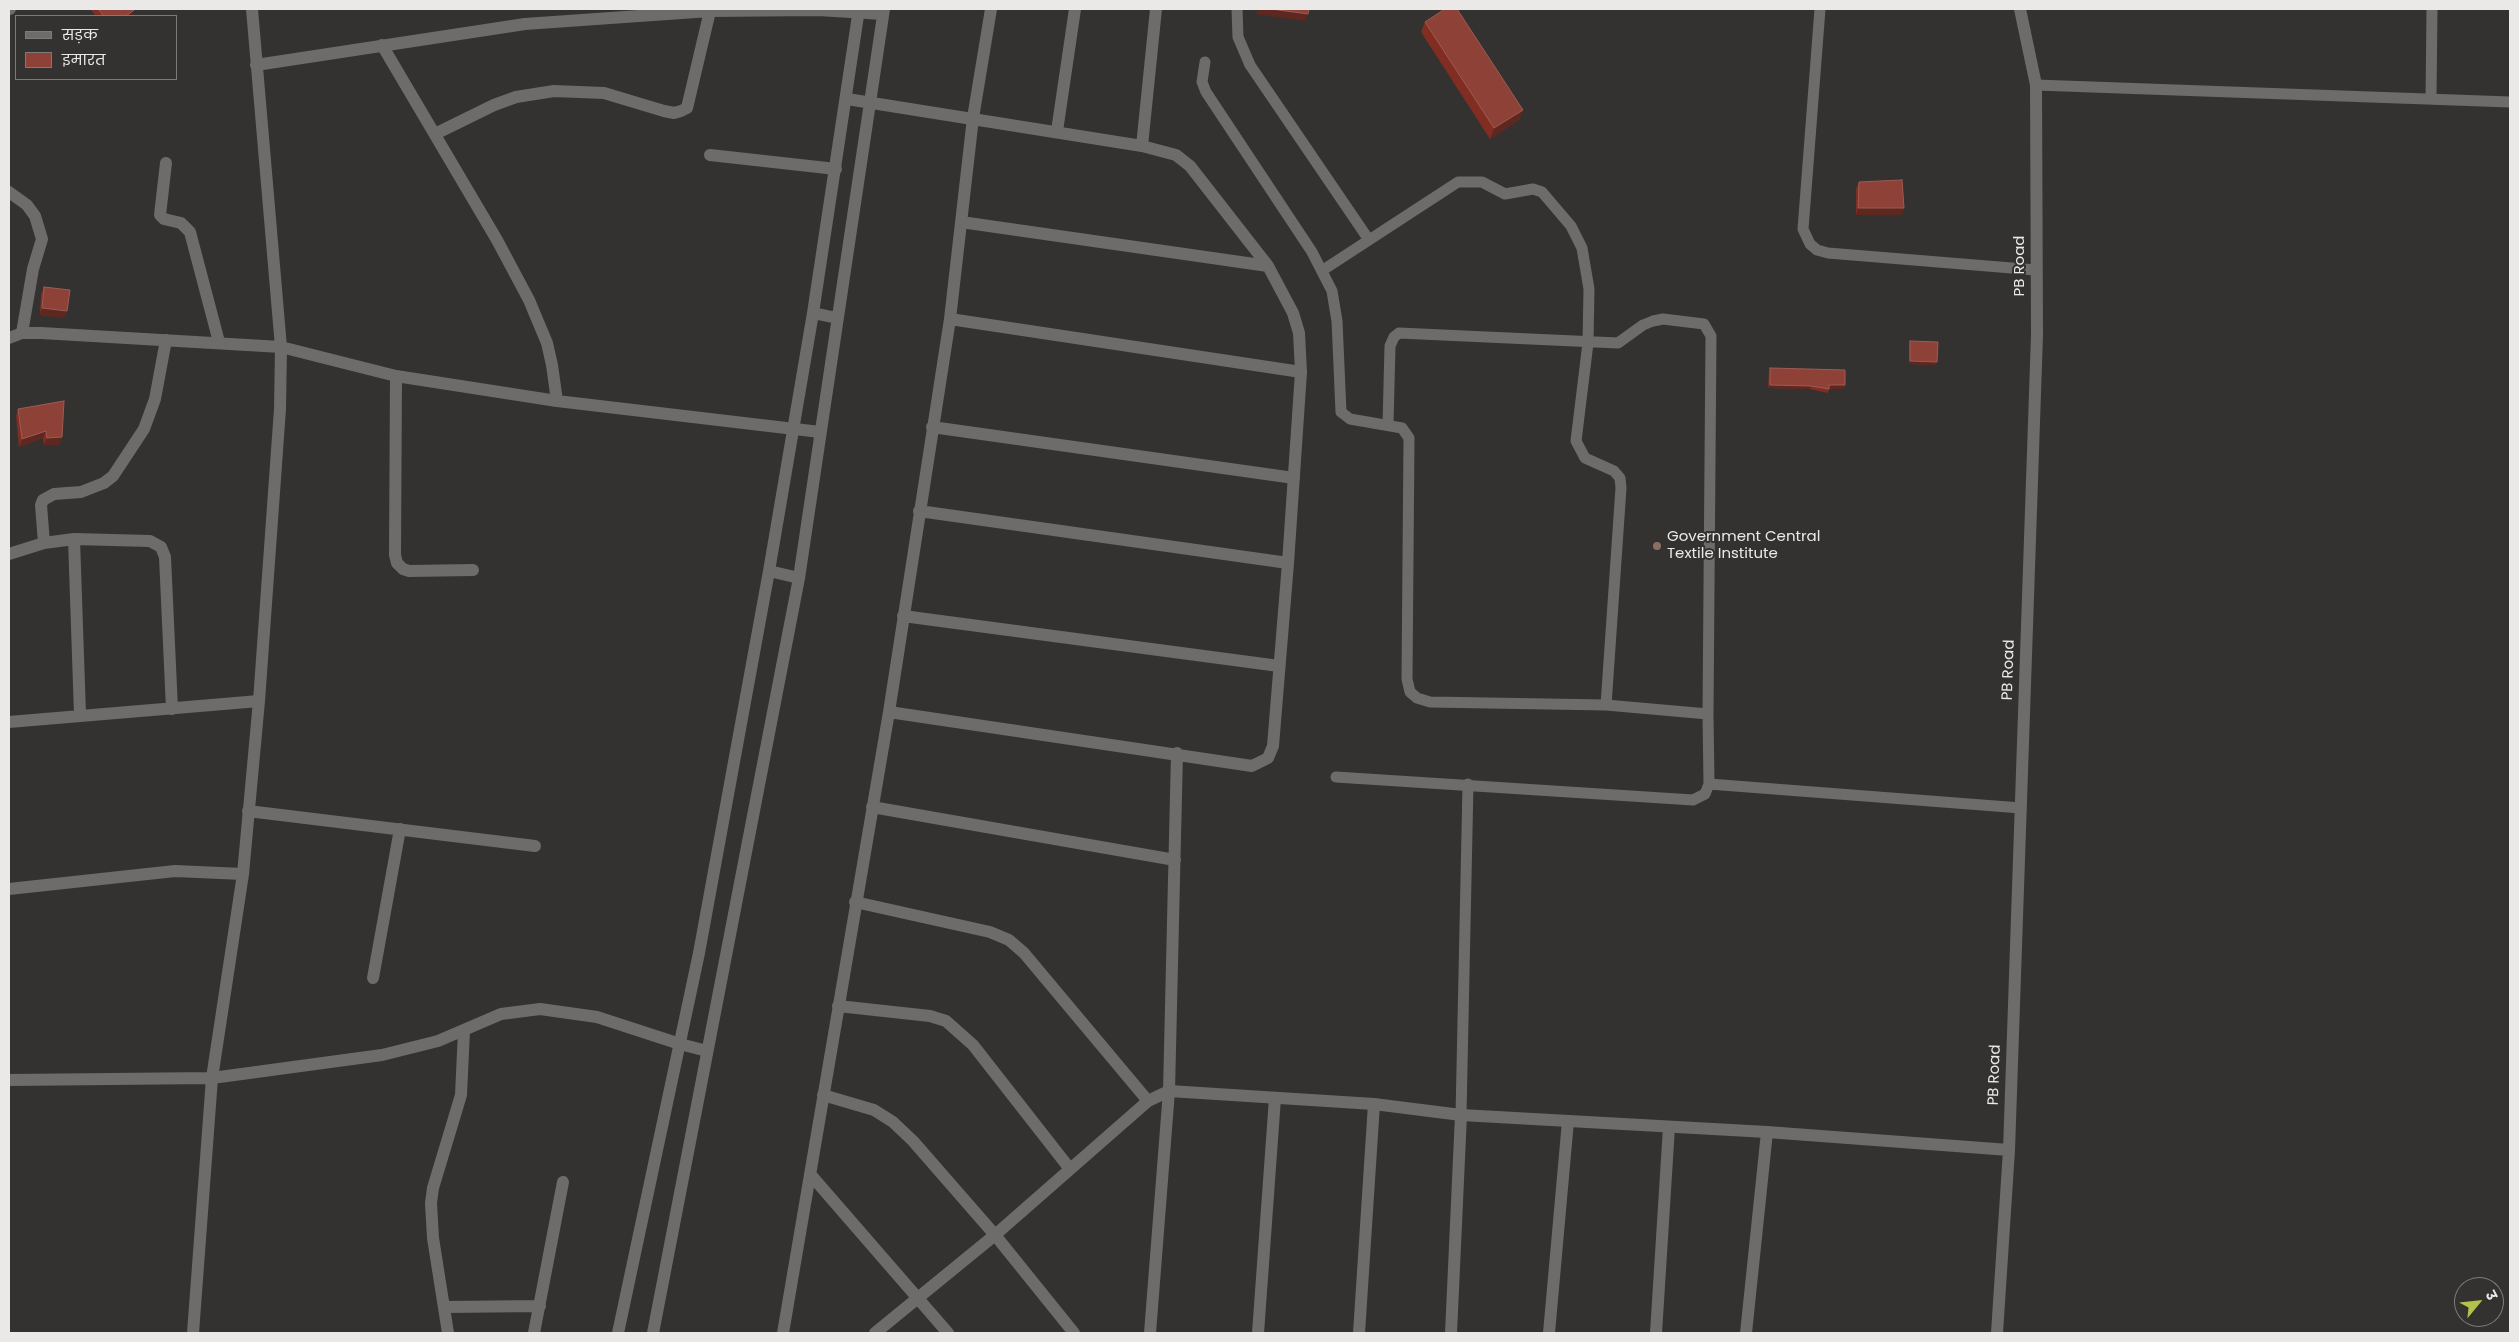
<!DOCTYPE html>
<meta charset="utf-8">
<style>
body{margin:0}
#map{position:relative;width:2519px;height:1342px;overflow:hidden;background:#343230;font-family:Poppins,"Noto Sans Devanagari",sans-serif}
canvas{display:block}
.frame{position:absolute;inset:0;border:10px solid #ebe9e8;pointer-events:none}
.legend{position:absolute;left:15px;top:15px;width:162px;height:65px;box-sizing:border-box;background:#343230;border:1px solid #7d7b7a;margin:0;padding:6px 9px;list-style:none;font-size:15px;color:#ebe9e8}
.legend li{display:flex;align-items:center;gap:10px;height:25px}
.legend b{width:25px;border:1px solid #7d7b7a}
.north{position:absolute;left:2454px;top:1277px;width:50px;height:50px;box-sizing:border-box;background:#343230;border:1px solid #7d7b7a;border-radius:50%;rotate:62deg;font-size:14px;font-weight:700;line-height:20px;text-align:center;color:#ebe9e8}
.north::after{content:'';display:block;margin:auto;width:18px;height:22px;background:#b3c24b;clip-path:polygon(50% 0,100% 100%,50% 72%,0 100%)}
</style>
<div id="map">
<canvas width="2519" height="1342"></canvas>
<div class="frame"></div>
<ul class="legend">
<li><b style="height:6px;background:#6d6c6b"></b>सड़क</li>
<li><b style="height:14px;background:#8d4137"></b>इमारत</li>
</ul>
<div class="north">उ</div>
</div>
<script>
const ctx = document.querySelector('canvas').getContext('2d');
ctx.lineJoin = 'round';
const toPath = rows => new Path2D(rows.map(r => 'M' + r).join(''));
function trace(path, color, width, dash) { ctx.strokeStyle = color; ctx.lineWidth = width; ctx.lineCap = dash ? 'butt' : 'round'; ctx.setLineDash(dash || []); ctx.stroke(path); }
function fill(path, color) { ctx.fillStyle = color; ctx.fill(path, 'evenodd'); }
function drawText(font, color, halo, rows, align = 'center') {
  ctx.font = font + ' Poppins,sans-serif'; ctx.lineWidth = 4; ctx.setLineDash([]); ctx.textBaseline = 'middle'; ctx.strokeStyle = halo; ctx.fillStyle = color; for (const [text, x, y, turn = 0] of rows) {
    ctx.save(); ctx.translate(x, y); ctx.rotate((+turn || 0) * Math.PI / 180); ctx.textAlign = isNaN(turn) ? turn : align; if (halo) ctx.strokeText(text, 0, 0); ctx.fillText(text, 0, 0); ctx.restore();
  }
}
trace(toPath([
 [1237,9,1238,37,1250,65,1369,240],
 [1820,9,1803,229,1810,244,1817,250,1828,253,2036,270],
 [1205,62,1202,82,1206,92,1312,252,1332,291,1337,321,1341,412,1350,419,1402,428,1409,438,1407,679,1410,692,1417,698,1430,702,1606,705,1708,714,1711,336,1704,324,1663,319,1653,321,1643,325,1618,343,1399,333,1394,337,1390,346,1388,425],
 [2036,85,2510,102],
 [2431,99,2432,9],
 [1323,270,1458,182,1482,182,1505,194,1533,189,1542,192,1571,226,1582,248,1589,289,1588,343,1576,441,1585,458,1614,471,1620,478,1621,488,1606,705],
 [1336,777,1693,800,1705,794,1709,784,1708,714],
 [1709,784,2021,808],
 [1461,1115,1468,784]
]), '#6d6c6b', 11);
trace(toPath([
 [9,9,10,9],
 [382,45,497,240,529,300,547,343,552,365,557,401],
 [256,65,525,24,710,11,818,10,883,14],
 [847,99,1142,146,1176,155,1190,166,1268,266,1293,313,1299,333,1301,372,1288,563,1273,746,1268,758,1252,766,889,712],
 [1057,131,1075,9],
 [435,134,494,105,516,97,554,91,604,93,664,111,674,113,681,111,687,108,710,11],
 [1142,146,1156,9],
 [710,155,836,169],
 [166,163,160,215,164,219,181,223,190,232,219,342],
 [9,192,27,205,35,216,42,239,33,269,22,333],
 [961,222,1268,266],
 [950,319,1301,372],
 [9,338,22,333,41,333,281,347,396,376,557,401,820,432],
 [396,376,395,555,397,563,403,569,409,571,473,570],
 [932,427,1294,478],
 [919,511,1288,563],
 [74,539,80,714],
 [44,543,41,505,43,500,54,494,81,492,104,483,113,476,144,429,155,399,166,340],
 [9,554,44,543,74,539,150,541,161,547,165,557,172,709],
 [903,616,1279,666],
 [9,722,259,701],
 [872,807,1175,860],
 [248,811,535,846],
 [9,889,175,871,243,874],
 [855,902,990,932,1009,940,1024,953,1148,1101],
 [373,978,400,829],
 [838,1006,930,1016,946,1021,973,1045,1070,1169],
 [9,1080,212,1078,382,1055,438,1041,501,1014,540,1009,597,1017,680,1044,707,1051],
 [823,1095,874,1110,893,1122,913,1141,995,1235,1074,1333],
 [810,1174,948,1333],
 [445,1307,540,1306],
 [193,1333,212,1078,243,874,259,701,280,409,281,347,252,9],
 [448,1333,433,1238,431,1203,433,1188,461,1095,464,1031],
 [534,1333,563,1182],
 [783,1333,889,712,950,319,973,118,991,9],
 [1150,1333,1169,1091,1177,753],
 [1258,1333,1275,1098],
 [1359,1333,1374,1104],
 [1451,1333,1461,1115],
 [1549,1333,1568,1121],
 [1656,1333,1669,1127],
 [1746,1333,1767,1132]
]), '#6d6c6b', 12);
trace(toPath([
 [813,313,837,318],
 [769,571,799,578],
 [618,1333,699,953,769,571,813,313,859,9],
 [653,1333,799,578,884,9],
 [875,1333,995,1235,1148,1101,1169,1091,1374,1104,1461,1115,1767,1132,2009,1150],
 [1997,1333,2009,1150,2037,335,2036,85,2020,9]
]), '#6d6c6b', 12);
fill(toPath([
 [90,9,133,9,134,10,132,16,96,16],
 [1425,22,1523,110,1519,120,1490,139,1421,32],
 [1859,182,1904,208,1901,215,1856,215,1856,189],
 [44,287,67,311,64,318,40,315,41,294],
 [1910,341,1937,362,1935,365,1909,364,1909,345],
 [1770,368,1844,389,1829,389,1828,393,1810,389,1768,388,1769,371],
 [18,409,62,437,59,445,44,445,43,438,19,447,16,416]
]), '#822d22');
fill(toPath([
 [1258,9,1271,9,1308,14,1305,21,1256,14],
 [134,10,132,16,126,16],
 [1523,110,1519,120,1490,139,1494,128],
 [1858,208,1904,208,1901,215,1856,215],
 [42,308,67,311,64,318,40,315],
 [1910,361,1937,362,1935,365,1909,364],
 [1770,385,1811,386,1810,389,1768,388],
 [1829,385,1845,385,1844,389,1828,389],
 [46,431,43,438,19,447,22,439],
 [62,437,59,445,44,445,47,438]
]), '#5e271f');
const building = toPath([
 [98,9,133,9,134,10,126,16,104,16,98,9],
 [1271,9,1309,9,1308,14,1271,9],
 [1445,9,1457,9,1523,110,1494,128,1425,22,1445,9],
 [1902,180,1904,208,1858,208,1859,182,1902,180],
 [44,287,70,290,67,311,42,308,44,287],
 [1910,341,1938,342,1937,362,1910,361,1910,341],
 [1770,368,1845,370,1845,385,1829,385,1829,389,1811,386,1770,385,1770,368],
 [64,401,62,437,47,438,46,431,22,439,18,409,64,401]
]);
fill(building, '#8d4137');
trace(building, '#9c5c53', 1);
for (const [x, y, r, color] of [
 [1657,546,5,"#8d6e63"]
]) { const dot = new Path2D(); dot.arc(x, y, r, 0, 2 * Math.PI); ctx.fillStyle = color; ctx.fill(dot); trace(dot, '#343230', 2); }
drawText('15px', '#ebe9e8', '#343230', [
 ["PB Road",2020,266,-90],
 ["PB Road",2009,670,-88],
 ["PB Road",1995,1075,-88]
]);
drawText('15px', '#ebe9e8', '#343230', [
 ["Government Central",1667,537],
 ["Textile Institute",1667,554]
], 'left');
</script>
